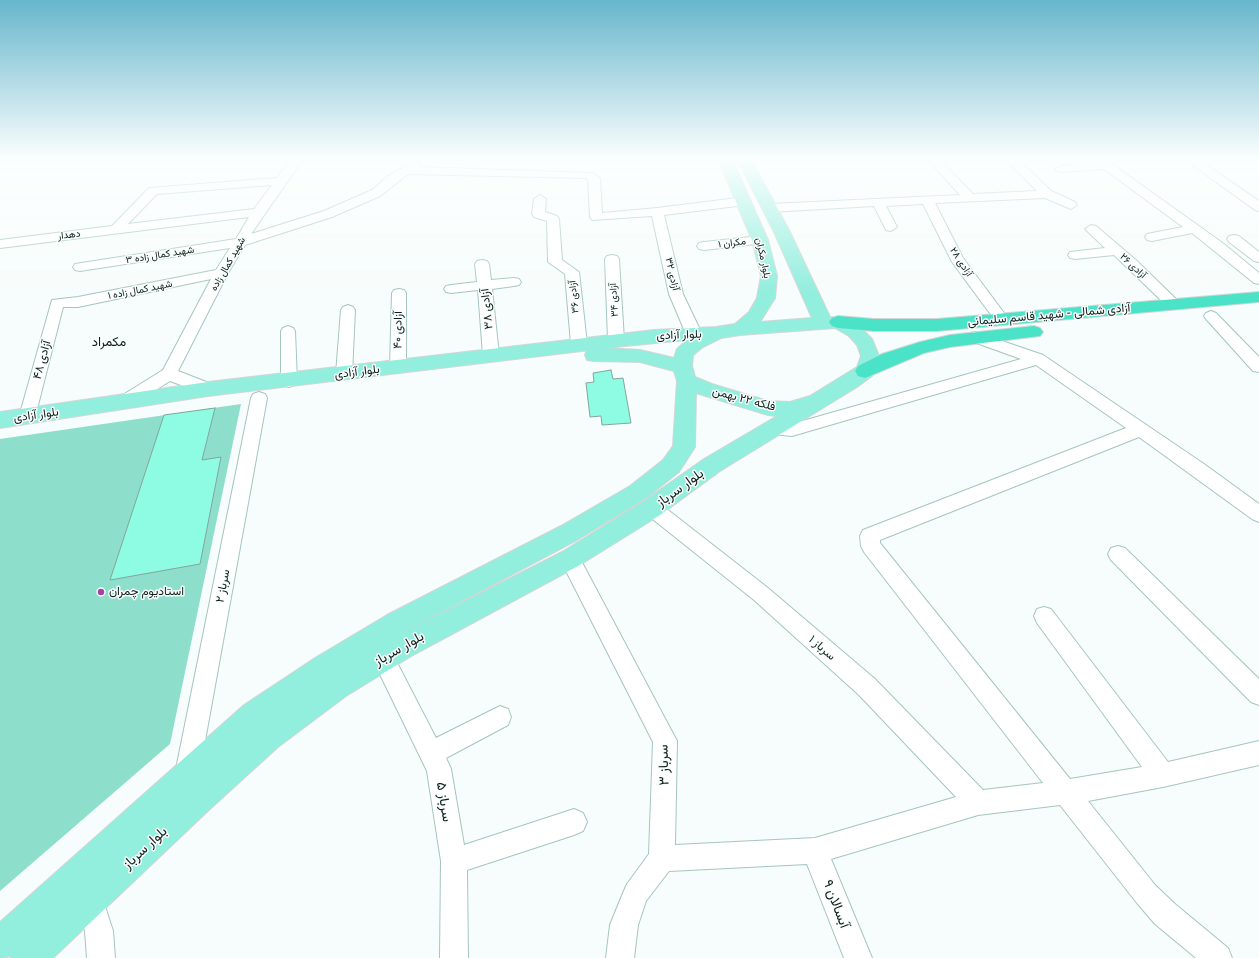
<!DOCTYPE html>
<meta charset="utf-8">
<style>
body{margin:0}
canvas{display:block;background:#f7fdfc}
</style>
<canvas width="1259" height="958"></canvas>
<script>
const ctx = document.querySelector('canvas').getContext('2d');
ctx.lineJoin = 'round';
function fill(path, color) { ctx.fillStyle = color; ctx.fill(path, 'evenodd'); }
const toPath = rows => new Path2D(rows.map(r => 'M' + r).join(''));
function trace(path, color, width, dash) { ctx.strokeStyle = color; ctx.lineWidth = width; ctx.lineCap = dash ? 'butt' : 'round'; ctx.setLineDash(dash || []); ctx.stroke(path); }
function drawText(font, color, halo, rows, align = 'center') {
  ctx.font = font + ' "IBM Plex Serif",Vazirmatn,serif'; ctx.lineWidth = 3; ctx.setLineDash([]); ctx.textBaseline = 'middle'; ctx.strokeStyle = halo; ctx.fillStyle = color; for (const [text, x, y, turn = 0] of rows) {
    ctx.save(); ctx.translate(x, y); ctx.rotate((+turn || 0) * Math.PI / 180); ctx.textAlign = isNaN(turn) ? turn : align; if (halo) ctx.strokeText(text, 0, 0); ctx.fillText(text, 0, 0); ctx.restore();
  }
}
fill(toPath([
 [241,404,170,744,0,891,0,439]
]), '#8ddfcc');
const building = toPath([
 [611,370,613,379,623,378,631,423,602,425,601,416,590,417,586,383,594,382,593,373,611,370],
 [215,408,202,460,221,457,200,564,110,580,164,415,215,408]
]);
fill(building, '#8efce3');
trace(building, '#83a59c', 1);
const minor = toPath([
 [291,159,303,159,251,234,324,211,372,190,388,176,415,161,421,164,418,167,592,173,600,178,602,213,657,208,745,197,751,201,745,205,664,215,683,294,702,334,699,337,694,339,689,337,686,334,669,294,652,216,592,220,590,217,588,180,586,178,408,174,380,196,332,217,245,245,228,273,178,371,214,385,216,389,214,393,208,395,170,381,130,406,124,408,118,406,116,402,118,398,163,370,211,279,78,307,63,307,35,417,33,421,27,423,21,421,19,417,52,300,78,297,216,270,230,248,80,271,75,270,73,267,75,264,236,239,249,217,0,248,0,240,112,226,149,188,277,178,291,159],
 [272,185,254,209,128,224,157,194,272,185],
 [927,159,939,159,973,194,1037,191,1005,159,1018,159,1051,191,1075,202,1077,205,1071,209,1045,198,935,203,963,258,1007,317,1009,320,1007,323,997,323,952,262,923,204,886,206,897,227,891,231,886,230,874,206,770,212,764,208,770,204,960,195,927,159],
 [1092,159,1105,159,1224,244,1259,273,1259,284,1254,283,1192,233,1152,241,1147,240,1145,237,1147,234,1183,227,1104,169,1061,172,1055,169,1061,166,1095,162,1092,159],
 [1184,159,1198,159,1259,201,1259,211,1255,210,1184,159],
 [540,195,546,199,545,212,557,216,559,219,562,260,579,272,587,344,584,348,579,349,574,348,571,344,565,274,548,262,547,221,534,217,532,214,534,199,540,195],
 [1091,225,1096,226,1137,261,1178,301,1180,304,1178,307,1168,307,1114,255,1075,259,1070,258,1068,255,1070,252,1105,248,1085,229,1091,225],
 [1234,235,1239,236,1259,252,1259,262,1254,261,1229,242,1227,239,1229,236,1234,235],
 [760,236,765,237,767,240,765,243,704,250,699,249,697,246,699,243,704,242,760,236],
 [612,255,617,256,619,259,624,340,621,344,616,345,611,344,608,340,605,259,607,256,612,255],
 [482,260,487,261,489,264,491,280,514,278,519,279,521,282,519,285,514,286,492,289,499,355,496,359,491,360,486,359,483,355,478,290,451,293,446,292,444,289,446,286,451,285,477,282,475,264,477,261,482,260],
 [399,289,404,290,406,293,406,367,404,371,398,372,392,371,390,367,392,293,394,290,399,289],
 [348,305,353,307,355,310,352,374,350,378,344,379,338,378,336,374,341,310,343,307,348,305],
 [1211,311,1216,313,1259,357,1259,372,1253,371,1206,319,1204,316,1206,313,1211,311],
 [288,326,293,328,295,331,297,381,295,385,289,387,283,385,281,381,281,331,283,328,288,326],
 [976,332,1043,355,1204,464,1259,504,1259,522,1252,519,1139,437,880,540,880,543,1070,779,1142,767,1037,623,1034,616,1037,609,1044,607,1051,609,1168,762,1259,741,1259,765,1163,787,1088,801,1155,885,1175,904,1228,948,1232,958,1196,958,1155,924,1137,903,1060,805,978,815,831,859,872,958,844,958,807,864,669,871,646,901,638,925,634,958,606,958,610,925,623,893,627,884,649,854,653,742,560,559,563,553,570,551,577,553,677,741,675,845,815,838,956,797,859,695,754,600,645,513,643,508,645,503,652,500,659,503,768,588,875,679,983,790,1043,783,864,552,861,546,860,536,863,530,1126,428,1036,365,792,436,772,434,766,432,764,428,766,424,772,422,792,424,1021,359,971,341,968,337,971,333,976,332],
 [259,392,265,394,267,398,199,774,195,782,187,786,179,782,175,774,251,398,253,394,259,392],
 [1118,546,1125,548,1259,679,1259,705,1251,702,1111,560,1108,554,1111,548,1118,546],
 [383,648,391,651,436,738,500,706,508,709,511,717,508,725,446,758,451,769,464,845,574,809,583,813,587,822,583,831,574,835,467,870,468,958,440,958,441,861,427,771,372,658,375,651,383,648],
 [90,887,99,891,103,900,113,931,115,958,87,958,85,931,77,900,81,891,90,887]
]);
const major = toPath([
 [718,159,732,159,768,240,777,276,775,298,760,322,812,318,774,232,737,159,751,159,790,232,830,317,844,318,861,328,872,339,879,356,872,376,857,387,720,471,660,515,578,566,413,655,346,696,278,747,211,808,53,958,11,958,12,956,0,958,0,922,244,705,315,658,387,615,561,526,630,486,663,460,673,446,677,381,674,371,640,362,594,361,587,360,585,355,587,350,590,350,208,396,0,428,0,412,208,382,654,330,716,327,735,324,749,312,757,298,761,276,752,240,718,159],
 [835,328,849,336,857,345,861,356,857,367,810,396,790,402,768,401,712,384,695,377,692,366,693,355,703,347,721,338,740,335,835,328],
 [687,340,677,349,674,358,640,350,604,348,687,340],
 [696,393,768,415,777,416,704,459,644,501,562,552,398,635,577,540,646,498,679,472,695,447,696,393]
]);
const highway = toPath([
 [1259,292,1259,302,937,331,874,331,838,328,832,326,829,322,832,318,838,316,874,319,937,319,1259,292],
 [1034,326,1040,328,1043,332,1040,336,950,347,924,353,865,378,858,376,855,371,858,366,882,354,920,342,950,335,1034,326]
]);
trace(minor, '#a4c6bd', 2);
trace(major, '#d4d6d6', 2);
trace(highway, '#d4d6d6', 2);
fill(minor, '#fff');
fill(major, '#92eedd');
fill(highway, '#4ae3c7');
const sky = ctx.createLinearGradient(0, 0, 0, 293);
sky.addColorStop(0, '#67b6cc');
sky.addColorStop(0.54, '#fbfefe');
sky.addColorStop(1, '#fbfefe00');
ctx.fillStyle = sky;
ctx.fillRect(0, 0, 1259, 293);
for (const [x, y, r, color] of [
 [101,592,4,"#a540a4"]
]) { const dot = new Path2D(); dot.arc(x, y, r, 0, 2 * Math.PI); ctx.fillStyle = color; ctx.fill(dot); trace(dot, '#f7fdfc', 1.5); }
drawText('10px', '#101d19', '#f7fdfc', [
 ["دهدار",69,235,-7],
 ["مکران ۱",732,243,-7],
 ["شهید کمال زاده ۳",160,255,-9],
 ["بلوار مکران",763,258,78],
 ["آزادی ۲۸",961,262,57],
 ["شهید کمال زاده",228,264,-60],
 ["آزادی ۲۶",1133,266,43],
 ["آزادی ۳۲",672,274,77],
 ["شهید کمال زاده ۱",140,290,-11],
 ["آزادی ۳۶",574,297,-96],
 ["آزادی ۳۴",614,300,-93]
]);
drawText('12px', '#101d19', '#f7fdfc', [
 ["آزادی ۳۸",487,309,-96],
 ["آزادی شمالی - شهید قاسم سلیمانی",1049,315,-5],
 ["آزادی ۴۰",398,330,-89],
 ["بلوار آزادی",679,335,-2],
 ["آزادی ۴۸",42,360,-75],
 ["بلوار آزادی",357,372,-7],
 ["فلکه ۲۲ بهمن",744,399,15],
 ["بلوار آزادی",36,415,-8],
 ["سرباز ۲",223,586,-79],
 ["سرباز ۱",822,648,41]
]);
drawText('12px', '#101d19', '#f7fdfc', [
 ["استادیوم چمران",109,592]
], 'left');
drawText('13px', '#101d19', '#f7fdfc', [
 ["مکمراد",109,342]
]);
drawText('14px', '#101d19', '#f7fdfc', [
 ["بلوار سرباز",680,488,-36],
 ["بلوار سرباز",399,649,-30],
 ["سرباز ۳",664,765,-91],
 ["سرباز ۵",444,802,81],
 ["بلوار سرباز",145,848,-43],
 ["آبسالان ۹",836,904,69]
]);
</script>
